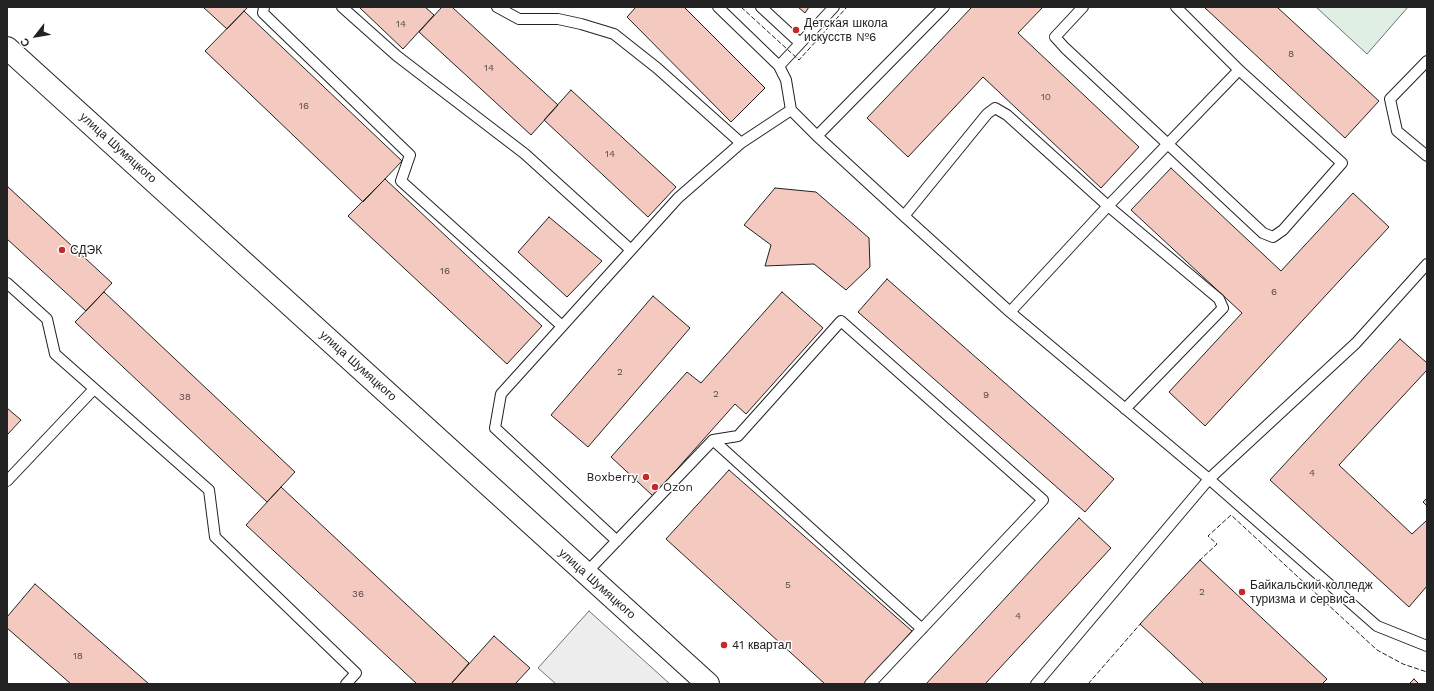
<!DOCTYPE html>
<meta charset="utf-8">
<style>
body{margin:0}
#map{position:relative;width:1434px;height:691px;overflow:hidden;background:#fff;font-family:"Work Sans",sans-serif}
canvas{display:block}
.frame{position:absolute;inset:0;border:8px solid #222;pointer-events:none}
.north{position:absolute;left:16px;top:16px;width:40px;height:40px;-webkit-text-stroke:3px #fff;paint-order:stroke;rotate:239deg;font-size:11px;font-weight:700;line-height:16px;text-align:center;color:#222}
.north::after{content:'';display:block;margin:auto;width:14px;height:18px;background:#222;clip-path:polygon(50% 0,100% 100%,50% 72%,0 100%)}
</style>
<div id="map">
<canvas width="1434" height="691"></canvas>
<div class="frame"></div>
<div class="north">С</div>
</div>
<script>
const ctx = document.querySelector('canvas').getContext('2d');
ctx.lineJoin = 'round';
function fill(path, color) { ctx.fillStyle = color; ctx.fill(path, 'evenodd'); }
const toPath = rows => new Path2D(rows.map(r => 'M' + r).join(''));
function trace(path, color, width, dash) { ctx.strokeStyle = color; ctx.lineWidth = width; ctx.lineCap = dash ? 'butt' : 'round'; ctx.setLineDash(dash || []); ctx.stroke(path); }
function drawText(font, color, halo, rows, align = 'center') {
  ctx.font = font + ' "Work Sans",sans-serif'; ctx.lineWidth = 3; ctx.setLineDash([]); ctx.textBaseline = 'middle'; ctx.strokeStyle = halo; ctx.fillStyle = color; for (const [text, x, y, turn = 0] of rows) {
    ctx.save(); ctx.translate(x, y); ctx.rotate((+turn || 0) * Math.PI / 180); ctx.textAlign = isNaN(turn) ? turn : align; if (halo) ctx.strokeText(text, 0, 0); ctx.fillText(text, 0, 0); ctx.restore();
  }
}
const green = toPath([
 [1316,7,1408,7,1367,54,1316,7]
]);
fill(green, '#e0efe3');
trace(green, '#6f6f6f', 1);
const parking = toPath([
 [589,611,670,684,556,684,538,668,589,611]
]);
fill(parking, '#ededed');
trace(parking, '#6f6f6f', 1);
const building = toPath([
 [203,7,248,7,227,29,203,7],
 [359,7,425,7,434,15,403,49,359,7],
 [442,7,452,7,558,105,531,135,419,32,442,7],
 [636,7,684,7,765,88,731,122,627,17,636,7],
 [798,7,809,7,805,13,798,7],
 [972,7,1043,7,1018,33,1139,147,1101,188,983,77,908,157,867,118,972,7],
 [1204,7,1277,7,1379,101,1345,138,1204,7],
 [244,11,402,161,363,202,205,51,244,11],
 [571,90,676,187,648,217,544,120,571,90],
 [1171,168,1281,271,1353,193,1389,227,1205,426,1169,392,1242,313,1131,210,1171,168],
 [385,179,542,326,507,364,348,216,385,179],
 [7,186,112,283,86,311,7,239,7,186],
 [775,188,816,192,869,238,870,267,846,290,814,264,765,266,771,245,744,225,775,188],
 [549,217,602,261,567,297,518,252,549,217],
 [887,279,1114,479,1085,512,858,312,887,279],
 [104,292,295,472,267,502,75,322,104,292],
 [782,292,823,328,746,414,735,404,653,496,611,457,687,372,701,383,782,292],
 [653,296,690,328,588,447,551,415,653,296],
 [1400,339,1427,363,1427,370,1339,465,1412,534,1427,520,1427,586,1409,607,1270,480,1400,339],
 [7,408,21,420,7,435,7,408],
 [729,470,912,631,864,684,825,684,666,539,729,470],
 [281,487,469,663,451,684,417,684,246,525,281,487],
 [1427,498,1427,506,1423,502,1427,498],
 [1079,518,1111,548,985,684,926,684,1079,518],
 [1200,560,1327,679,1322,684,1204,684,1140,624,1200,560],
 [35,584,149,684,71,684,7,628,7,617,35,584],
 [494,636,530,668,515,684,451,684,494,636],
 [1414,679,1419,684,1409,684,1414,679]
]);
fill(building, '#f3c9c0');
trace(building, '#222', 1);
const service = toPath([
 [264,7,263,13,410,155,401,181,562,326],
 [342,7,397,56,525,154,631,250],
 [497,7,519,19,558,19,581,24,614,34,657,68,741,143],
 [718,7,779,66,786,80,791,110,817,136,904,216,1010,312,1209,479,1377,626,1427,646],
 [761,7,800,43],
 [1083,7,1055,37,1065,48,1263,233,1273,237,1283,230,1342,163,1239,70,1176,7],
 [1427,61,1390,99,1397,131,1427,156],
 [779,66,834,7],
 [817,136,944,7],
 [904,216,987,114,995,108,1007,115,1108,206,1219,299,1223,308,1125,409],
 [7,283,47,319,55,354,209,490,215,537,356,673,346,684],
 [1010,312,1108,206,1239,70],
 [713,440,922,629],
 [7,481,94,389],
 [617,541,495,428,501,394,678,198,741,143,791,110],
 [586,573,713,440,738,436,841,321,1043,500,870,684],
 [1036,684,1209,479,1356,343,1427,264]
]);
const secondary = toPath([
 [7,48,708,684]
]);
trace(service, '#222', 12);
trace(secondary, '#222', 24);
trace(service, '#fff', 10);
trace(secondary, '#fff', 22);
trace(toPath([
 [741,7,799,60,847,7],
 [1199,561,1217,544,1208,536,1231,515,1377,650,1403,664,1427,672],
 [1088,684,1142,622]
]), '#222', 1, [5, 2]);
for (const [x, y, r, color] of [
 [796,30,4,"#c62828"],
 [62,250,4,"#c62828"],
 [646,477,4,"#c62828"],
 [655,487,4,"#c62828"],
 [1242,592,4,"#c62828"],
 [724,645,4,"#c62828"]
]) { const dot = new Path2D(); dot.arc(x, y, r, 0, 2 * Math.PI); ctx.fillStyle = color; ctx.fill(dot); trace(dot, '#fff', 1.5); }
drawText('10px', '#564c4a', null, [
 ["14",401,24],
 ["8",1291,54],
 ["14",489,68],
 ["10",1046,97],
 ["16",304,106],
 ["14",610,154],
 ["16",445,271],
 ["6",1274,292],
 ["2",620,372],
 ["2",716,394],
 ["9",986,395],
 ["38",185,397],
 ["4",1312,473],
 ["5",788,585],
 ["2",1202,592],
 ["36",358,594],
 ["4",1018,616],
 ["18",78,656]
]);
drawText('12px', '#222', '#fff', [
 ["Детская школа",804,23],
 ["искусств №6",804,37],
 ["СДЭК",70,250],
 ["Boxberry",638,477,"right"],
 ["Ozon",663,487],
 ["Байкальский колледж",1250,585],
 ["туризма и сервиса",1250,599],
 ["41 квартал",732,645]
], 'left');
drawText('12px', '#222', '#fff', [
 ["улица Шумяцкого",118,148,42],
 ["улица Шумяцкого",358,366,42],
 ["улица Шумяцкого",597,584,42]
]);
</script>
